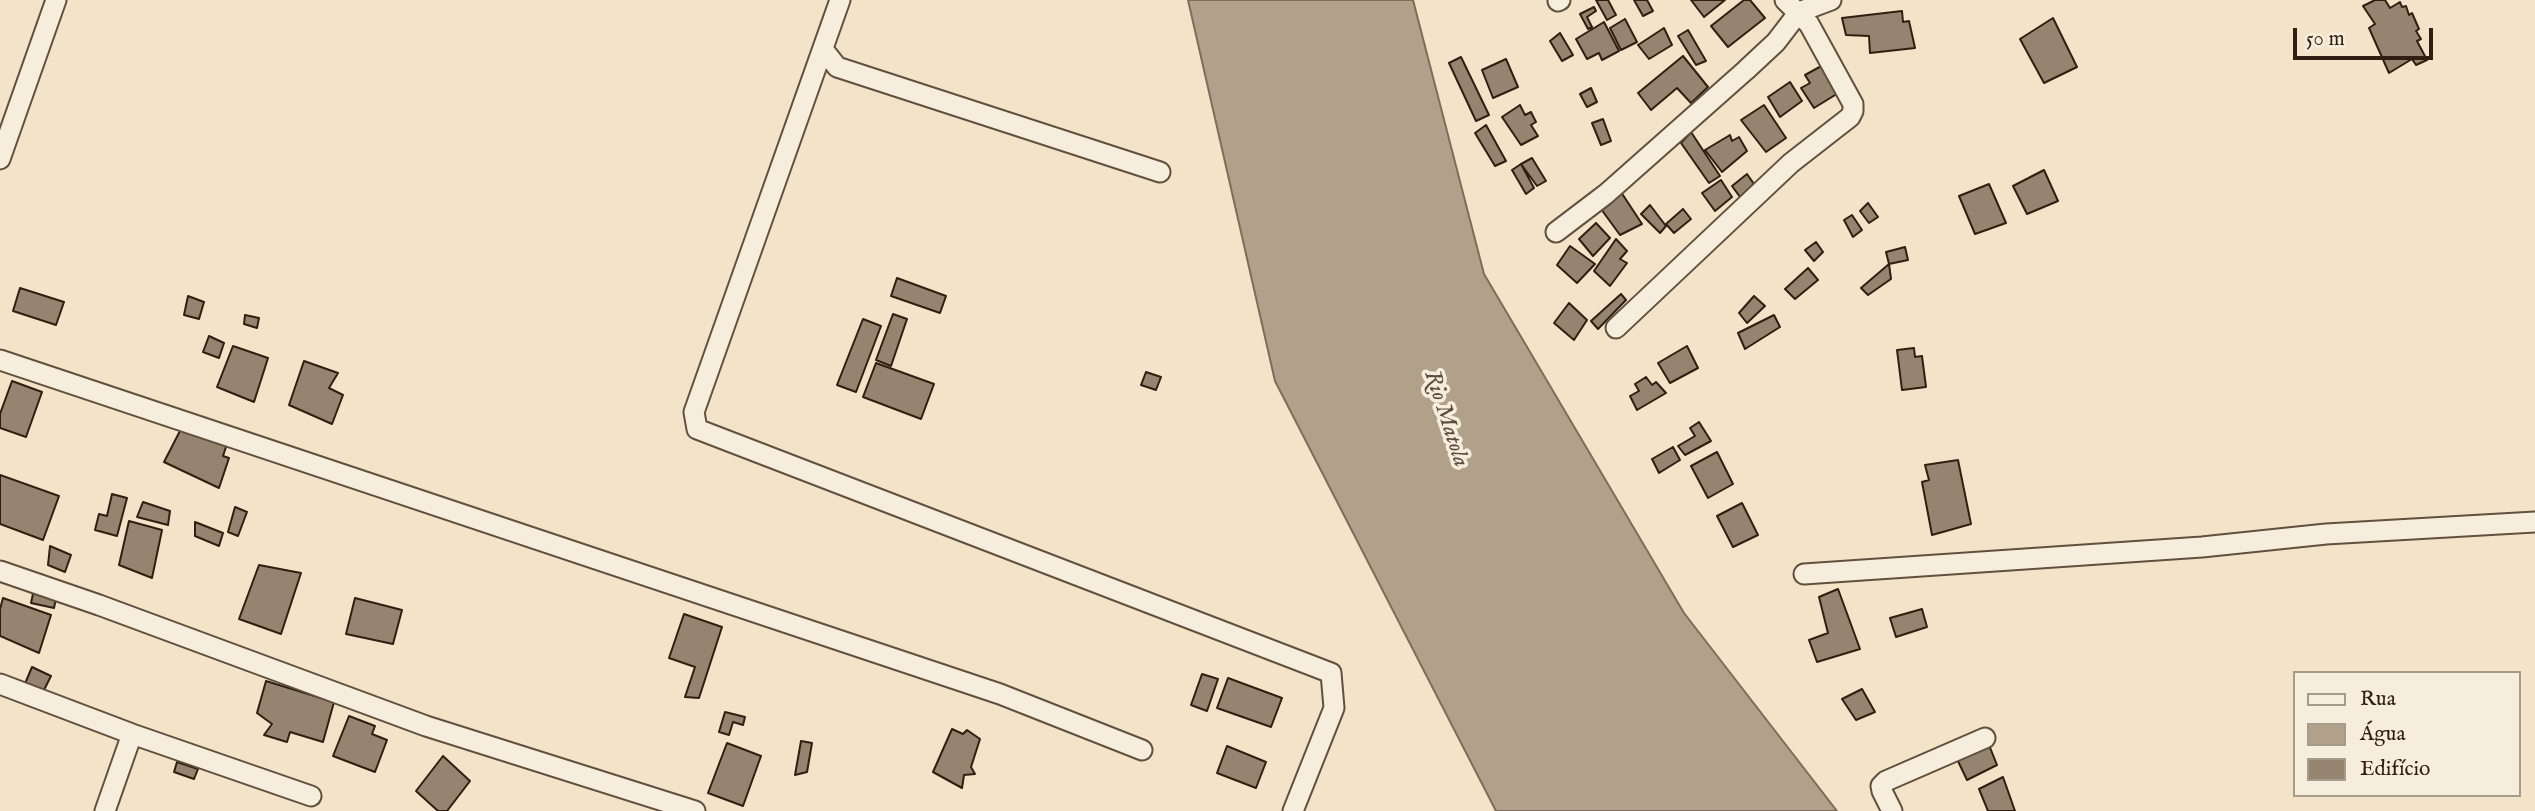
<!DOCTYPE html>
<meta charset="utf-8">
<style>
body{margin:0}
#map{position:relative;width:2535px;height:811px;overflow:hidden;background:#f3e4c9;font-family:"IM FELL English",serif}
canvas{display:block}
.legend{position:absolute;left:2293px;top:671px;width:228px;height:126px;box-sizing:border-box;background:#f7eddc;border:2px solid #a79b8a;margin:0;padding:9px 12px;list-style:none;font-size:21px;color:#301f10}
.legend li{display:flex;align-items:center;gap:14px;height:35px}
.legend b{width:35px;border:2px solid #a79b8a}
.scale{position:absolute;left:2293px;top:28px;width:140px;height:32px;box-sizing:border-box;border:4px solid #301f10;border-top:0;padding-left:9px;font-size:21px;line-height:24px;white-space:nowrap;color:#301f10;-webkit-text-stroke:5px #f7eddc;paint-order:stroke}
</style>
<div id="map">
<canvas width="2535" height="811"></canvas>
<ul class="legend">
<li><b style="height:9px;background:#f7eddc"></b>Rua</li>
<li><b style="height:19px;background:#b1a18a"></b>Água</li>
<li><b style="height:19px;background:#958570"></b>Edifício</li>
</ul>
<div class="scale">50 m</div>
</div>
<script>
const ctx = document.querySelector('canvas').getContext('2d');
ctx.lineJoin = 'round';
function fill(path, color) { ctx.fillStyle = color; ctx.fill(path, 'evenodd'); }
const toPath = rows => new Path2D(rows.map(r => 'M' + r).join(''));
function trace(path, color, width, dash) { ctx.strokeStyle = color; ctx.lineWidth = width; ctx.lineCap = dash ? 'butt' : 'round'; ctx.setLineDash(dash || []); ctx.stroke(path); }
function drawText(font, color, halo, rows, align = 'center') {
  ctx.font = font + ' "IM FELL English",serif'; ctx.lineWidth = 7; ctx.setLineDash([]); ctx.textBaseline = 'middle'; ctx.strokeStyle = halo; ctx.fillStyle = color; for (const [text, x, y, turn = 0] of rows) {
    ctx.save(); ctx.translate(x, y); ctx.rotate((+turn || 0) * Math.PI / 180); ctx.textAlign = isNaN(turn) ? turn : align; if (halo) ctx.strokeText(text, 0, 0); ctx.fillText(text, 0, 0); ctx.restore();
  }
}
const water = toPath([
 [1188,0,1413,0,1484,274,1684,613,1837,811,1496,811,1275,381,1188,0]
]);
fill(water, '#b1a18a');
trace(water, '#7d6d59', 2);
const building = toPath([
 [1596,0,1608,0,1616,15,1607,20,1596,0],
 [1634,0,1647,0,1653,11,1643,16,1634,0],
 [1691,0,1725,0,1704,17,1691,0],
 [1744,0,1750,0,1765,18,1728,47,1711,26,1744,0],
 [2375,0,2385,0,2390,8,2400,2,2402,7,2406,6,2409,15,2412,13,2419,29,2416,31,2421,39,2417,41,2427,60,2416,65,2412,59,2389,73,2369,28,2375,24,2363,6,2375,0],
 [1594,7,1596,11,1587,17,1592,27,1588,29,1580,14,1594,7],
 [1902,11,1903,22,1909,21,1915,48,1870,53,1869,36,1846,35,1842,18,1902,11],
 [2053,18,2077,67,2044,83,2020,39,2053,18],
 [1625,19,1637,42,1621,50,1610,28,1625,19],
 [1604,22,1619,51,1602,60,1599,53,1587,59,1576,39,1604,22],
 [1664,28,1672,45,1649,59,1638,45,1664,28],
 [1688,30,1706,61,1696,65,1678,36,1688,30],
 [1560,33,1573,55,1562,61,1550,41,1560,33],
 [1683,56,1708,87,1691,103,1677,88,1651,110,1638,93,1683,56],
 [1461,57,1489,115,1476,121,1449,63,1461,57],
 [1506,59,1518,87,1493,98,1482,70,1506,59],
 [1825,64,1840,92,1814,108,1801,88,1810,83,1805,75,1825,64],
 [1790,82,1802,101,1780,117,1768,97,1790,82],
 [1591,88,1597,102,1587,107,1580,94,1591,88],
 [1520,105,1525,115,1531,112,1536,122,1531,125,1538,136,1521,145,1502,117,1520,105],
 [1764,105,1786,138,1766,152,1741,120,1764,105],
 [1603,119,1611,141,1601,145,1592,123,1603,119],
 [1486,125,1506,161,1495,166,1475,133,1486,125],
 [1691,132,1720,176,1709,183,1681,143,1691,132],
 [1730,135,1732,141,1739,137,1747,151,1722,172,1705,150,1730,135],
 [1532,158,1546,181,1537,186,1521,164,1532,158],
 [1521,164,1534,188,1526,194,1512,170,1521,164],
 [2044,170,2058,201,2027,214,2013,186,2044,170],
 [1747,174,1754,184,1740,197,1732,186,1747,174],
 [1721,180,1732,197,1715,211,1702,193,1721,180],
 [1989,184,2006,223,1975,234,1959,196,1989,184],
 [1621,192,1642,224,1620,235,1601,209,1621,192],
 [1868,203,1878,217,1869,223,1860,211,1868,203],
 [1650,205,1666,226,1660,233,1641,214,1650,205],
 [1683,209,1691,219,1674,233,1666,224,1683,209],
 [1852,215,1862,230,1853,237,1844,220,1852,215],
 [1596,223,1610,238,1593,256,1579,239,1596,223],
 [1616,239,1627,251,1620,259,1627,263,1610,286,1594,271,1616,239],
 [1816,242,1823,252,1814,261,1805,250,1816,242],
 [1570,246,1595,264,1577,283,1557,265,1570,246],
 [1905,247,1908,260,1889,264,1886,252,1905,247],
 [1889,264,1891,279,1868,295,1861,288,1889,264],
 [1808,268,1818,280,1795,299,1785,289,1808,268],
 [897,278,946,296,940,313,891,296,897,278],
 [20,288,64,302,56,325,13,311,20,288],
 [1621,294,1626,300,1598,329,1591,321,1621,294],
 [188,296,204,302,199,319,184,315,188,296],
 [1754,296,1765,306,1747,323,1739,313,1754,296],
 [1569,303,1587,320,1574,340,1554,323,1569,303],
 [893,314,907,319,891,366,876,360,893,314],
 [245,315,259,318,257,328,244,324,245,315],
 [1774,315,1780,327,1745,349,1738,333,1774,315],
 [863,319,881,326,856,392,837,385,863,319],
 [209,336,224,343,219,358,203,352,209,336],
 [233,346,268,358,254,402,217,387,233,346],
 [1687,346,1698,368,1670,383,1658,363,1687,346],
 [1914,348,1915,357,1922,356,1926,387,1902,390,1897,350,1914,348],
 [304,361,338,373,329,388,343,395,332,424,289,405,304,361],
 [876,363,934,384,921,419,863,397,876,363],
 [1146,372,1161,377,1156,390,1141,385,1146,372],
 [1646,377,1652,385,1656,382,1666,393,1637,410,1630,396,1639,391,1635,384,1646,377],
 [12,381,42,392,26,437,0,428,0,414,12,381],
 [1699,422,1711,441,1685,455,1678,446,1695,436,1690,428,1699,422],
 [182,427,227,444,223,456,229,458,219,488,164,462,182,427],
 [1673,447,1680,460,1659,473,1652,459,1673,447],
 [1717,452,1733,484,1708,498,1691,466,1717,452],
 [1958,460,1971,524,1932,535,1922,482,1929,480,1925,465,1958,460],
 [0,475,59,496,43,540,0,524,0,475],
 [112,494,127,498,117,536,95,530,99,514,107,516,112,494],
 [143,502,170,511,168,525,137,517,143,502],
 [1742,503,1758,535,1733,547,1717,516,1742,503],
 [235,507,247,512,238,536,228,532,235,507],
 [129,521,162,530,152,578,119,565,129,521],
 [195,522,223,533,219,546,195,536,195,522],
 [50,546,71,555,65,572,48,565,50,546],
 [259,565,301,573,281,634,239,619,259,565],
 [34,589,57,594,54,608,31,603,34,589],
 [1838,589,1860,649,1817,662,1809,640,1828,633,1819,597,1838,589],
 [3,598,51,615,39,653,0,636,0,609,3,598],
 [355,598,402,610,393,644,346,634,355,598],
 [1922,609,1927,627,1896,637,1890,618,1922,609],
 [684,614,722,627,699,698,685,697,695,667,669,658,684,614],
 [32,667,51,676,42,694,24,686,32,667],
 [1202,674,1218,679,1207,711,1191,705,1202,674],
 [1228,678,1282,698,1271,727,1217,708,1228,678],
 [266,681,334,702,323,742,290,732,287,742,264,735,272,724,257,713,266,681],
 [1862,689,1875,712,1856,720,1842,699,1862,689],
 [725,712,745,717,743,725,733,722,729,735,719,732,725,712],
 [349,716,375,726,372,734,387,740,375,772,333,756,349,716],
 [952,729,963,734,967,730,980,739,971,767,975,774,964,775,962,788,933,772,952,729],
 [1987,740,1997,765,1967,780,1956,757,1987,740],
 [801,741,812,743,807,772,795,775,801,741],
 [727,743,761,756,743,806,708,793,727,743],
 [1227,746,1266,762,1256,788,1217,773,1227,746],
 [443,756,470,781,447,811,438,811,416,791,443,756],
 [177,762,198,769,194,779,174,772,177,762],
 [2003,777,2015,811,1988,811,1979,789,2003,777]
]);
fill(building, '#958570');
trace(building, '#301f10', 2);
const minor = toPath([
 [840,0,694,412,697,429,1331,673,1334,708,1293,811],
 [1558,1,1560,0],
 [823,49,837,67,1160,172],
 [0,159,56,0],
 [1556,232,1606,194,1746,70,1776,42,1799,12,1831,0],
 [1616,328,1791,163,1850,117,1853,111,1853,104,1809,24,1785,0],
 [0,360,1000,694,1142,750],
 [0,571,99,605,426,726,695,811],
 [1804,574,2202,547,2326,534,2535,522],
 [0,684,132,734,105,811],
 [132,734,311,796],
 [1892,811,1882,791,1881,786,1886,781,1985,738]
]);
trace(minor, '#61503e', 23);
trace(minor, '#f7eddc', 19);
drawText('italic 23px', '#5d4c3b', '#f7eddc', [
 ["Rio Matola",1445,419,72]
]);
</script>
